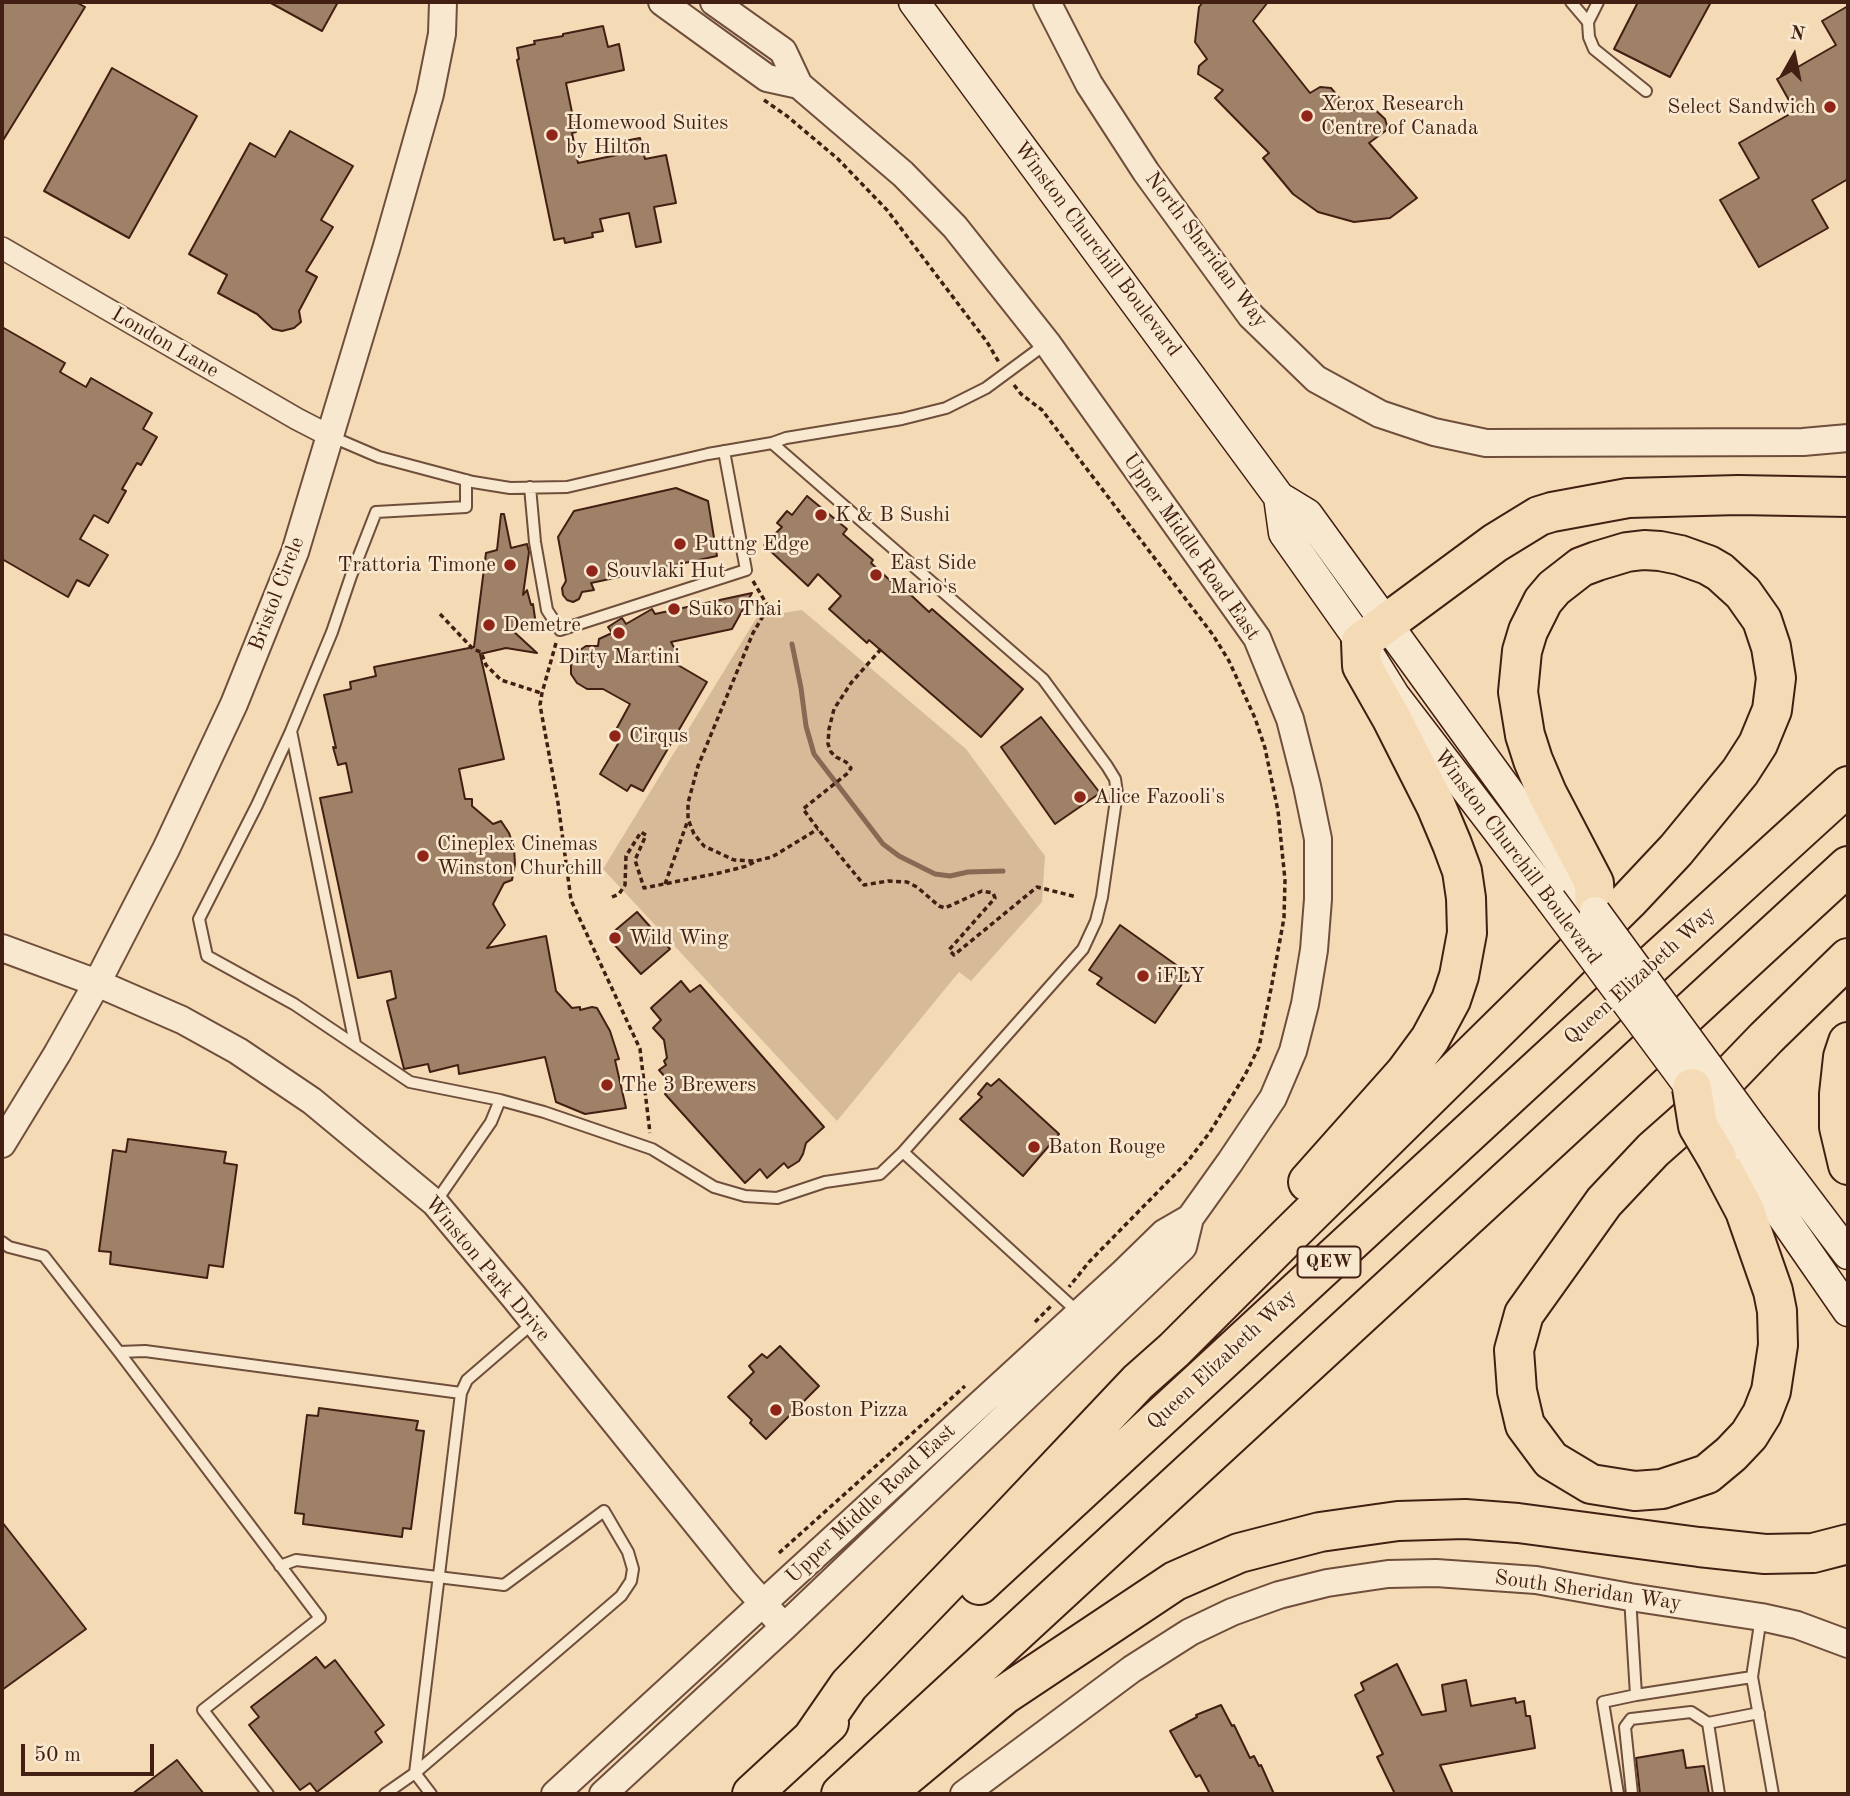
<!DOCTYPE html>
<style>
body{margin:0}
#map{position:relative;width:1850px;height:1796px;overflow:hidden;background:#f5dbb5;font-family:"Old Standard TT",serif}
canvas{display:block}
.frame{position:absolute;inset:0;border:4px solid #421f12;pointer-events:none}
.north{position:absolute;left:1759px;top:21px;width:70px;height:70px;-webkit-text-stroke:5px #f8e8cf;paint-order:stroke;rotate:9deg;font-size:19px;font-weight:700;line-height:28px;text-align:center;color:#421f12}
.north::after{content:'';display:block;margin:auto;width:24px;height:32px;background:#421f12;clip-path:polygon(50% 0,100% 100%,50% 72%,0 100%)}
.scale{position:absolute;left:21px;top:1744px;width:133px;height:32px;box-sizing:border-box;border:4px solid #421f12;border-top:0;padding-left:9px;font-size:21px;line-height:24px;white-space:nowrap;color:#421f12;-webkit-text-stroke:5px #f8e8cf;paint-order:stroke}
</style>
<div id="map">
<canvas width="1850" height="1796"></canvas>
<div class="frame"></div>
<div class="north">N</div>
<div class="scale">50 m</div>
</div>
<script>
const ctx = document.querySelector('canvas').getContext('2d');
ctx.lineJoin = 'round';
function fill(path, color) { ctx.fillStyle = color; ctx.fill(path, 'evenodd'); }
const toPath = rows => new Path2D(rows.map(r => 'M' + r).join(''));
function trace(path, color, width, dash) { ctx.strokeStyle = color; ctx.lineWidth = width; ctx.lineCap = dash ? 'butt' : 'round'; ctx.setLineDash(dash || []); ctx.stroke(path); }
function drawText(font, color, halo, rows, align = 'center') {
  ctx.font = font + ' "Old Standard TT",serif'; ctx.lineWidth = 5; ctx.setLineDash([]); ctx.textBaseline = 'middle'; ctx.strokeStyle = halo; ctx.fillStyle = color; for (const [text, x, y, turn = 0] of rows) {
    ctx.save(); ctx.translate(x, y); ctx.rotate((+turn || 0) * Math.PI / 180); ctx.textAlign = isNaN(turn) ? turn : align; if (halo) ctx.strokeText(text, 0, 0); ctx.fillText(text, 0, 0); ctx.restore();
  }
}
fill(toPath([
 [802,610,966,749,1045,856,1042,902,971,981,959,972,837,1121,603,869,757,617]
]), '#d7bb99');
trace(toPath([
 [792,644,801,688,806,726,814,754,883,844,899,856,935,874,950,876,968,872,1003,871]
]), '#896953', 5);
const building = toPath([
 [2,2,76,2,85,7,2,142,2,2],
 [269,2,338,2,322,31,269,2],
 [1203,2,1268,2,1253,21,1310,93,1320,87,1331,88,1351,112,1359,106,1370,105,1385,119,1388,129,1369,143,1417,198,1390,218,1354,222,1318,212,1293,194,1263,158,1269,153,1215,98,1223,90,1198,74,1199,66,1207,59,1195,42,1199,7,1203,2],
 [1638,2,1711,2,1670,77,1614,49,1638,2],
 [1848,6,1848,179,1812,200,1828,228,1759,267,1720,200,1759,178,1739,143,1795,111,1777,79,1836,45,1822,21,1848,6],
 [603,26,608,47,619,44,624,70,566,83,576,132,572,133,578,163,617,155,614,143,640,138,645,159,666,155,676,203,654,207,661,242,636,247,629,213,600,219,603,231,592,233,593,237,565,243,564,238,554,240,517,60,519,59,517,48,535,44,534,41,563,36,563,34,603,26],
 [112,68,197,116,129,238,44,191,112,68],
 [290,131,353,166,321,220,333,227,306,271,317,277,299,311,301,322,294,328,282,331,273,329,257,314,218,293,227,275,189,254,250,143,275,157,290,131],
 [2,327,65,363,60,372,86,387,91,378,152,413,143,429,157,437,141,465,137,463,122,489,126,491,108,523,94,515,80,539,108,555,89,586,77,580,68,597,2,559,2,327],
 [676,488,708,501,717,556,591,583,594,590,582,592,579,599,573,602,567,600,563,595,562,588,566,581,558,537,574,511,676,488],
 [807,496,847,529,843,534,873,560,871,563,894,584,897,582,929,612,932,609,1023,689,981,737,869,640,867,643,829,609,841,596,818,574,808,586,764,545,782,527,777,523,787,511,792,515,807,496],
 [501,514,504,514,511,548,527,544,529,552,523,595,527,590,531,605,533,604,536,625,512,630,537,653,506,648,480,654,504,759,459,769,465,799,472,799,472,806,493,824,501,821,509,833,514,848,515,864,512,880,504,883,493,904,505,925,487,948,546,936,556,991,572,1008,580,1007,580,1010,592,1007,597,1008,610,1031,619,1059,615,1060,626,1108,585,1114,556,1102,545,1057,459,1074,458,1065,430,1072,428,1064,404,1069,387,1001,396,998,391,971,358,978,320,798,352,792,346,763,338,765,333,747,336,748,324,695,351,689,350,682,376,676,374,667,474,647,486,553,497,550,501,514],
 [752,593,732,629,671,642,676,651,666,658,707,682,643,791,631,785,627,791,600,774,618,744,611,739,630,704,603,689,587,689,577,683,571,674,571,661,577,652,586,646,598,646,599,639,612,633,608,627,622,618,626,624,652,609,655,614,752,593],
 [1041,717,1100,793,1055,824,1001,747,1041,717],
 [637,912,670,949,641,974,611,941,612,933,637,912],
 [1120,925,1189,974,1155,1023,1097,984,1102,978,1089,970,1120,925],
 [681,981,690,992,700,985,824,1127,806,1143,803,1154,799,1161,788,1168,784,1163,767,1178,760,1169,745,1183,665,1094,674,1087,659,1070,666,1065,664,1061,667,1058,664,1040,653,1028,661,1020,651,1008,681,981],
 [999,1079,1059,1134,1023,1176,960,1119,982,1097,978,1094,987,1083,991,1086,999,1079],
 [128,1139,226,1152,224,1163,237,1165,223,1267,209,1265,207,1278,110,1264,111,1252,99,1251,113,1150,126,1152,128,1139],
 [780,1346,819,1386,766,1439,750,1423,752,1420,728,1397,754,1372,749,1366,762,1354,767,1358,780,1346],
 [319,1408,418,1421,416,1430,424,1431,411,1529,403,1528,402,1537,303,1524,304,1514,295,1513,307,1415,318,1416,319,1408],
 [2,1522,86,1629,2,1690,2,1522],
 [316,1657,325,1668,335,1660,384,1725,375,1732,382,1742,317,1792,310,1783,300,1790,249,1725,259,1717,251,1707,316,1657],
 [1397,1664,1422,1715,1446,1711,1442,1685,1466,1680,1471,1706,1515,1698,1516,1703,1524,1701,1526,1716,1530,1716,1535,1748,1440,1765,1453,1794,1395,1794,1377,1757,1383,1754,1355,1695,1364,1690,1361,1683,1397,1664],
 [1221,1705,1232,1726,1234,1725,1250,1758,1254,1756,1259,1766,1261,1765,1274,1794,1210,1794,1200,1775,1196,1777,1170,1731,1197,1717,1196,1715,1221,1705],
 [1683,1750,1686,1768,1704,1766,1709,1794,1640,1794,1636,1758,1683,1750],
 [177,1760,204,1794,132,1794,177,1760]
]);
fill(building, '#9f8167');
trace(building, '#421f12', 2);
const service = toPath([
 [1571,2,1588,22],
 [1598,2,1588,22,1589,37,1594,49,1646,91],
 [330,436,379,457,473,482,510,488,567,487,708,454,772,443,786,438,902,419,946,408,986,388,1047,343],
 [466,480,466,507,376,512,351,576,332,632,291,731,257,805,199,919,207,956,294,1004,410,1082,500,1100],
 [530,487,535,542,547,610,560,630,746,570,724,451],
 [291,731,355,1044],
 [903,1152,1079,1313],
 [435,1203,491,1122,500,1100,544,1112,652,1149,714,1187,745,1196,777,1198,825,1182,880,1174,903,1152,1083,949,1096,921,1102,897,1117,793,1115,779,1107,766,1043,679,772,443],
 [2,1242,9,1247,44,1256,119,1352,320,1618,203,1710,268,1794],
 [119,1352,145,1351,461,1393],
 [280,1566,296,1560,504,1585,604,1511,628,1552,633,1569,631,1581,621,1596,415,1773,385,1794],
 [1630,1597,1636,1695,1752,1677,1761,1617],
 [1752,1677,1773,1794],
 [431,1794,415,1773,461,1393,467,1380,533,1323],
 [1618,1794,1603,1702,1636,1695],
 [1632,1794,1625,1727,1631,1719,1691,1712,1708,1723],
 [1719,1794,1708,1723,1759,1713]
]);
const minor = toPath([
 [2,248,297,419,330,436]
]);
const tertiary = toPath([
 [662,2,767,78,799,85],
 [1047,2,1089,84,1146,172,1251,316,1316,379,1380,414,1434,432,1486,443,1803,442,1848,438],
 [2,948,97,983,182,1020,238,1051,312,1101,435,1203,514,1297,744,1582,784,1627],
 [2,1144,57,1054,97,983,166,849,234,704,295,552,387,246,430,94,442,34,443,2],
 [555,1794,1124,1272,1164,1233,1190,1218],
 [603,1794,784,1627,1183,1247,1190,1218,1230,1162,1273,1098,1293,1051,1305,1004,1314,950,1318,899,1318,839,1307,786,1290,719,1257,638,1047,343,955,227,903,174,799,85,783,51,714,2],
 [964,1794,1132,1669,1190,1632,1232,1612,1279,1595,1327,1583,1388,1574,1436,1573,1536,1580,1630,1597,1761,1617,1797,1625,1848,1644]
]);
const secondary = toPath([
 [914,2,1279,497,1307,514,1590,904],
 [1279,497,1284,533,1361,642,1394,695,1551,900],
 [1752,1127,1848,1254],
 [1733,1145,1848,1311]
]);
const motorway = toPath([
 [1848,1042,1843,1057,1839,1094,1839,1127,1848,1165],
 [1717,1158,1745,1211,1773,1291,1777,1311,1778,1345,1771,1391,1762,1414,1749,1435,1731,1454,1707,1474,1662,1489,1635,1491,1591,1484,1551,1460,1525,1425,1517,1391,1514,1350,1524,1314,1604,1202,1653,1150,1688,1119,1766,1038,1848,958],
 [1308,1182,1405,1073,1430,1039,1451,1000,1459,976,1467,933,1466,898,1462,871,1452,844,1436,806,1392,719,1362,666,1361,642,1495,543,1539,516,1552,512,1628,498,1738,495,1848,497],
 [979,1585,1576,1034,1848,786],
 [811,1740,849,1685,1000,1528,1138,1382,1174,1350,1288,1236,1629,900,1676,850,1740,772,1758,744,1772,710,1776,678,1771,647,1762,620,1743,593,1720,572,1708,565,1680,555,1660,551,1644,550,1627,552,1597,561,1581,567,1554,588,1543,601,1528,631,1522,651,1518,692,1525,735,1533,760,1547,793,1594,883,1595,912],
 [752,1794,829,1723],
 [841,1794,1848,866],
 [885,1794,1004,1695,1175,1581,1239,1553,1320,1532,1398,1521,1465,1519,1518,1523,1699,1547,1765,1554,1813,1553,1848,1544]
]);
trace(service, '#6f4e3b', 14);
trace(minor, '#6f4e3b', 24);
trace(tertiary, '#6f4e3b', 30);
trace(secondary, '#421f12', 33);
trace(motorway, '#421f12', 42);
trace(toPath([
 [764,100,787,116,838,159,887,210,987,342,1000,364],
 [1014,385,1021,394,1042,410,1213,635,1229,661,1255,718,1265,748,1278,811,1285,880,1284,918,1271,989,1259,1047,1245,1075,1210,1132,1188,1161,1089,1262,1069,1287],
 [753,581,770,610,763,616,753,633,698,766,688,803,688,819,694,834,704,846,734,860,755,861,772,857,818,829],
 [440,614,473,649,481,652,486,665,501,680,541,693],
 [556,643,542,693,540,705,558,803,571,900,640,1049,650,1133],
 [881,649,851,683,834,709,829,729,828,744,831,752,836,757,846,762,851,768,848,773,803,809,818,829,864,885,888,881,907,882,917,887,939,906,945,908,982,891,993,893,995,898,949,950,954,955,1037,887,1077,897],
 [665,884,688,820],
 [612,897,619,894,625,885,626,856,641,832,646,835,635,860,644,888,719,873,747,866,754,862],
 [1035,1322,1052,1305],
 [779,1553,965,1386]
]), '#421f12', 3.5, [5, 3.5]);
trace(service, '#f8e8cf', 10);
trace(minor, '#f8e8cf', 21);
trace(tertiary, '#f8e8cf', 26);
trace(secondary, '#f8e8cf', 30);
trace(motorway, '#f5dbb5', 38);
const secondaryBridge = toPath([
 [1551,900,1733,1145],
 [1595,912,1752,1127]
]);
const motorwayBridge = toPath([
 [1692,1088,1698,1126,1717,1158]
]);
trace(secondaryBridge, '#421f12', 33, []);
trace(motorwayBridge, '#421f12', 42, []);
trace(secondaryBridge, '#f8e8cf', 30);
trace(motorwayBridge, '#f5dbb5', 38);
for (const [x, y, r, color] of [
 [1830,107,7,"#8f2418"],
 [1307,116,7,"#8f2418"],
 [552,135,7,"#8f2418"],
 [821,515,7,"#8f2418"],
 [680,544,7,"#8f2418"],
 [510,565,7,"#8f2418"],
 [592,571,7,"#8f2418"],
 [876,575,7,"#8f2418"],
 [674,609,7,"#8f2418"],
 [489,625,7,"#8f2418"],
 [619,633,7,"#8f2418"],
 [615,736,7,"#8f2418"],
 [1080,797,7,"#8f2418"],
 [423,856,7,"#8f2418"],
 [615,938,7,"#8f2418"],
 [1143,976,7,"#8f2418"],
 [607,1085,7,"#8f2418"],
 [1034,1147,7,"#8f2418"],
 [776,1410,7,"#8f2418"]
]) { const dot = new Path2D(); dot.arc(x, y, r, 0, 2 * Math.PI); ctx.fillStyle = color; ctx.fill(dot); trace(dot, '#f8e8cf', 2.5); }
for (const [x, y, w] of [
 [1329,1262,63]
]) { const box = new Path2D(); box.roundRect(x - w / 2, y - 15.5, w, 31, 5); ctx.fillStyle = '#f8e8cf'; ctx.fill(box); trace(box, '#421f12', 2); }
drawText('bold 19px', '#421f12', null, [
 ["QEW",1329,1262]
]);
drawText('21px', '#421f12', '#f8e8cf', [
 ["Xerox Research",1321,104],
 ["Centre of Canada",1321,128],
 ["Select Sandwich",1816,107,"right"],
 ["Homewood Suites",566,123],
 ["by Hilton",566,147],
 ["K & B Sushi",835,515],
 ["Puttng Edge",694,544],
 ["East Side",890,563],
 ["Mario's",890,587],
 ["Trattoria Timone",496,565,"right"],
 ["Souvlaki Hut",606,571],
 ["Suko Thai",688,609],
 ["Demetre",503,625],
 ["Dirty Martini",619,657,"center"],
 ["Cirqus",629,736],
 ["Alice Fazooli's",1094,797],
 ["Cineplex Cinemas",437,844],
 ["Winston Churchill",437,868],
 ["Wild Wing",629,938],
 ["iFLY",1157,976],
 ["The 3 Brewers",621,1085],
 ["Baton Rouge",1048,1147],
 ["Boston Pizza",790,1410]
], 'left');
drawText('21px', '#421f12', '#f8e8cf', [
 ["Winston Churchill Boulevard",1097,249,53],
 ["North Sheridan Way",1206,250,53],
 ["London Lane",165,343,30],
 ["Upper Middle Road East",1191,547,55],
 ["Bristol Circle",277,594,-69],
 ["Winston Churchill Boulevard",1517,857,53],
 ["Queen Elizabeth Way",1640,976,-42],
 ["Winston Park Drive",487,1269,50],
 ["Queen Elizabeth Way",1222,1360,-43],
 ["Upper Middle Road East",871,1504,-43],
 ["South Sheridan Way",1588,1591,8]
]);
</script>
